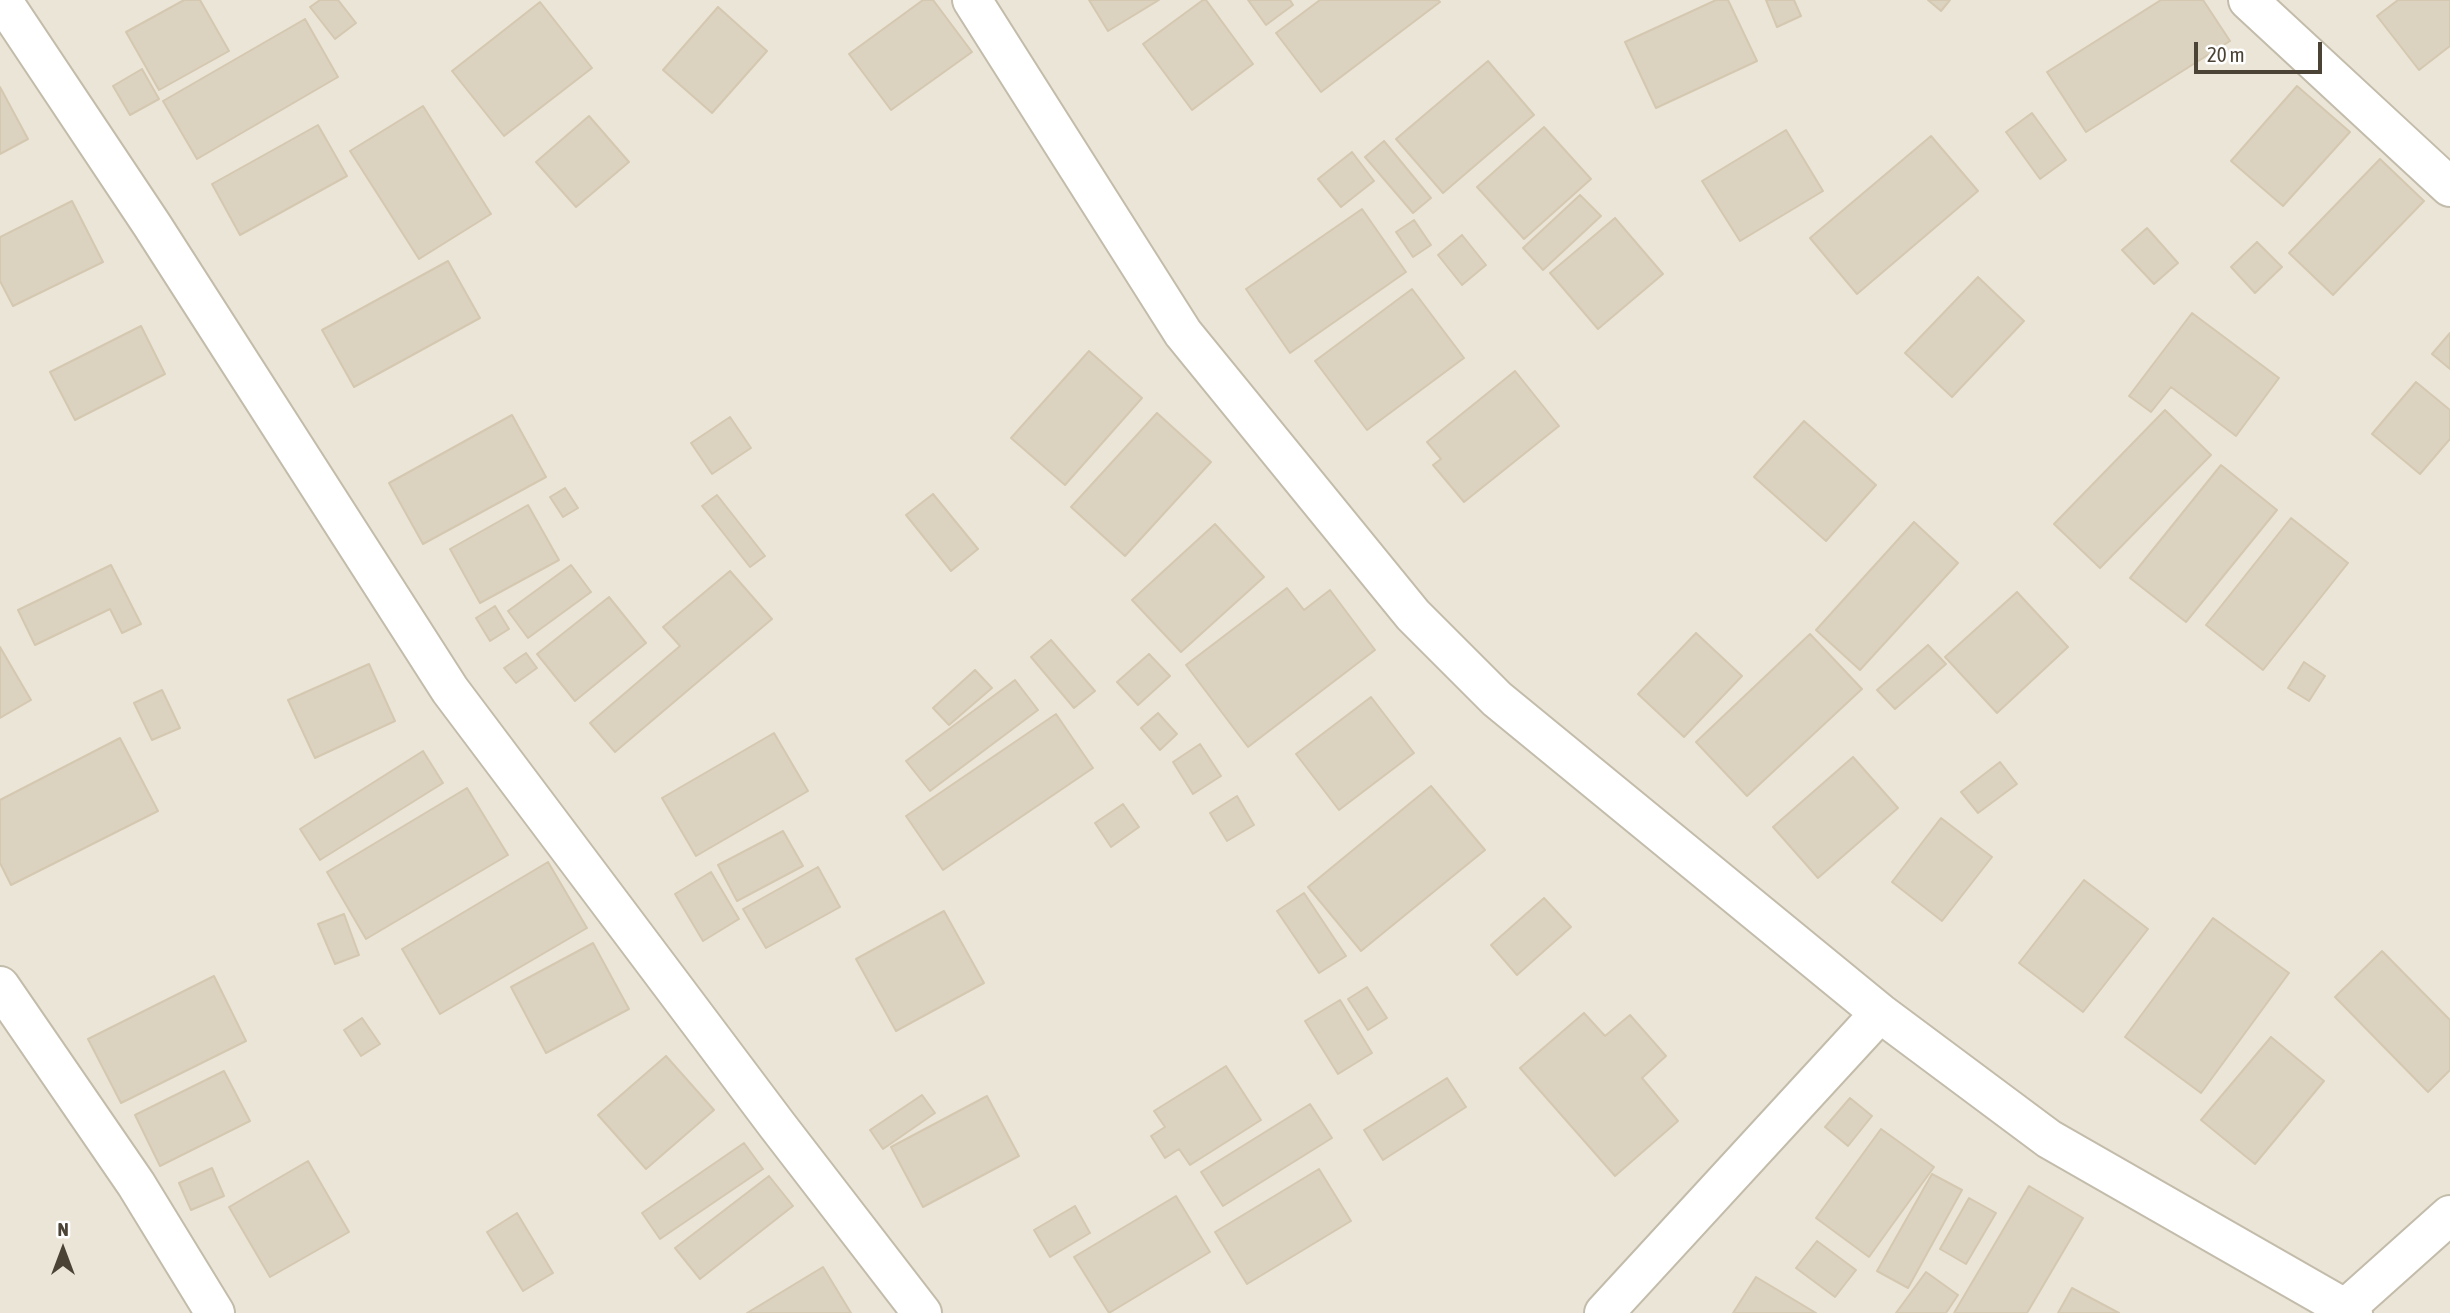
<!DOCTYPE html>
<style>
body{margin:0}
#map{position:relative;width:2450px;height:1313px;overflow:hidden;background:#f6f3e9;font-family:"Asap Condensed",sans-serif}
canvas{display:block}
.north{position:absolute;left:28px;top:1215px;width:70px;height:70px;-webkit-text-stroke:5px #fff;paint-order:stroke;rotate:0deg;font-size:19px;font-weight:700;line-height:28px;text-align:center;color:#4b4436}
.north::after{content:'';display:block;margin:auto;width:24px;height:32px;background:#4b4436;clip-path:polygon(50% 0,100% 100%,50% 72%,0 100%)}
.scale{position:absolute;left:2194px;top:42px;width:128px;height:32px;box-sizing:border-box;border:4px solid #4b4436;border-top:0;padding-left:9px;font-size:21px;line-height:24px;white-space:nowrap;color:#4b4436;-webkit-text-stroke:5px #fff;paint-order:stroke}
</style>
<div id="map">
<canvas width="2450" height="1313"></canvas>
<div class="north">N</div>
<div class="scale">20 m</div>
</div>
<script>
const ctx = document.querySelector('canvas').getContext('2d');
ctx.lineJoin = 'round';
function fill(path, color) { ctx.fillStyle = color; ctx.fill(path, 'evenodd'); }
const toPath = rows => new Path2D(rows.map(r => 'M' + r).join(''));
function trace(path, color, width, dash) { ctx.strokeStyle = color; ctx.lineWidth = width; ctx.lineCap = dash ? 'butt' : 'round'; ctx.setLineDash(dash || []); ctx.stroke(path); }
fill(toPath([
 [0,0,2450,0,2450,1313,0,1313]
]), '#ebe5d7');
const building = toPath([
 [184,0,200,0,229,51,159,90,126,32,184,0],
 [320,0,338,0,356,23,335,39,310,7,320,0],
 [923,0,933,0,972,52,891,110,849,54,923,0],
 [1089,0,1159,0,1108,31,1089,0],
 [1203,0,1206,0,1253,64,1192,110,1143,44,1203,0],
 [1248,0,1290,0,1293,5,1266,25,1248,0],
 [1320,0,1438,0,1440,2,1321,92,1276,33,1320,0],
 [1716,0,1728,0,1757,61,1656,108,1625,42,1716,0],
 [1766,0,1794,0,1801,16,1777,27,1766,0],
 [1928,0,1950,0,1941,11,1928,0],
 [2161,0,2203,0,2230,41,2086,132,2047,72,2161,0],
 [2398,0,2450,0,2450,46,2419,70,2377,16,2398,0],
 [540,2,592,68,504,136,452,71,540,2],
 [718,7,767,51,712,113,663,70,718,7],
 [305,19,338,77,197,159,163,101,305,19],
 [1488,61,1534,115,1443,193,1396,139,1488,61],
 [142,69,159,99,130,115,113,86,142,69],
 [2297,86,2350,132,2283,206,2231,161,2297,86],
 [0,87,28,139,0,154,0,87],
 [423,106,491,214,419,259,350,151,423,106],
 [2032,113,2066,160,2040,179,2006,132,2032,113],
 [589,116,629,162,576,207,536,162,589,116],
 [318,125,347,176,240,235,212,184,318,125],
 [1544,127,1591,179,1524,239,1477,187,1544,127],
 [1786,130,1823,191,1740,241,1702,181,1786,130],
 [1931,136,1978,191,1857,294,1810,238,1931,136],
 [1384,141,1431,198,1413,213,1365,157,1384,141],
 [1352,152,1374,181,1341,207,1318,179,1352,152],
 [2380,159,2424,201,2333,295,2289,253,2380,159],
 [1580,195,1601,216,1543,270,1523,248,1580,195],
 [72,201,103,262,13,306,0,281,0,237,72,201],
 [1362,209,1406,272,1290,353,1246,289,1362,209],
 [1615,218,1663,274,1598,329,1550,273,1615,218],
 [1414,220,1431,245,1413,257,1396,232,1414,220],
 [2147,228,2178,263,2154,284,2122,250,2147,228],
 [1462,235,1486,265,1462,285,1438,255,1462,235],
 [2257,242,2282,267,2255,293,2231,267,2257,242],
 [448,261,480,318,354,387,322,330,448,261],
 [1978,277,2024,321,1952,397,1905,353,1978,277],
 [1412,289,1464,358,1367,430,1315,361,1412,289],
 [2192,313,2279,378,2236,436,2171,387,2151,412,2129,396,2192,313],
 [141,326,165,374,75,420,50,372,141,326],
 [2450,333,2450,369,2432,354,2450,333],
 [1089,351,1142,398,1065,485,1011,438,1089,351],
 [1515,371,1559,426,1464,502,1433,465,1441,459,1427,442,1515,371],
 [2416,382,2450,410,2450,439,2420,474,2372,434,2416,382],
 [2165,410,2211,455,2100,568,2054,524,2165,410],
 [1157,413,1211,462,1125,556,1071,507,1157,413],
 [512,415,546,477,423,544,389,483,512,415],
 [730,417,751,448,712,474,691,443,730,417],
 [1804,421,1876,485,1826,541,1754,477,1804,421],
 [2221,465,2277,510,2186,622,2130,578,2221,465],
 [565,488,578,508,563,517,550,497,565,488],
 [933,494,978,549,951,571,906,515,933,494],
 [717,495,765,556,750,567,702,506,717,495],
 [528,505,559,560,480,603,450,549,528,505],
 [2291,518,2348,563,2263,670,2206,625,2291,518],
 [1914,522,1958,563,1860,670,1816,630,1914,522],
 [1215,524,1264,577,1181,652,1132,600,1215,524],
 [111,565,141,624,122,633,110,609,35,645,18,610,111,565],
 [571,565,591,592,528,638,508,611,571,565],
 [730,571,772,619,615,752,590,723,680,646,663,627,730,571],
 [1287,588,1304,610,1330,590,1375,650,1248,747,1186,665,1287,588],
 [2017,592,2068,647,1997,713,1945,657,2017,592],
 [609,597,646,643,575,701,537,654,609,597],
 [495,606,509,629,490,641,476,618,495,606],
 [1696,633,1742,676,1684,737,1638,694,1696,633],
 [1810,634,1862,689,1747,796,1696,742,1810,634],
 [1051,640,1095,691,1074,708,1031,657,1051,640],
 [1928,645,1946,664,1895,709,1877,690,1928,645],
 [0,647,31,700,0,718,0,647],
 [526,653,537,668,516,683,504,668,526,653],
 [1149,654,1170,676,1138,705,1117,682,1149,654],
 [2304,662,2325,676,2309,701,2288,688,2304,662],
 [369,664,395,721,315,758,288,700,369,664],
 [975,670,992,688,949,725,933,708,975,670],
 [1015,680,1038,710,930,791,906,761,1015,680],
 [162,690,180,728,152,740,134,703,162,690],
 [1371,697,1414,753,1339,810,1296,754,1371,697],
 [1158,713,1177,734,1160,750,1141,728,1158,713],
 [1056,714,1093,768,943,870,906,816,1056,714],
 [774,733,808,791,696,856,662,798,774,733],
 [120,738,158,811,11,885,0,863,0,800,120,738],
 [1200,744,1221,776,1193,794,1173,762,1200,744],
 [423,751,443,783,320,860,300,829,423,751],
 [1853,757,1898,808,1818,878,1773,827,1853,757],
 [2000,762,2017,784,1978,813,1961,792,2000,762],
 [1431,786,1485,850,1361,951,1308,887,1431,786],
 [467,788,508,855,366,939,327,872,467,788],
 [1237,796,1254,825,1227,841,1210,813,1237,796],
 [1123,804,1139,827,1111,847,1095,823,1123,804],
 [1941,818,1992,857,1942,921,1892,882,1941,818],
 [783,831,803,866,737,901,718,865,783,831],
 [548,862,587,928,440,1014,402,949,548,862],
 [818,867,840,907,766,948,743,909,818,867],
 [711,872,739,919,703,941,675,894,711,872],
 [2084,880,2148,929,2083,1012,2019,963,2084,880],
 [1304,893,1346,956,1319,973,1277,911,1304,893],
 [1544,898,1571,927,1517,975,1491,945,1544,898],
 [944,911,984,983,896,1031,856,959,944,911],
 [344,914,359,955,335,964,318,924,344,914],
 [2213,918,2289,973,2201,1093,2125,1037,2213,918],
 [593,943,629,1009,546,1053,511,987,593,943],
 [2382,951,2450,1020,2450,1070,2428,1092,2335,997,2382,951],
 [214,976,246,1041,121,1103,88,1039,214,976],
 [1367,987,1387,1018,1368,1030,1348,999,1367,987],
 [1340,1000,1372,1053,1338,1074,1305,1021,1340,1000],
 [1584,1013,1605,1036,1630,1015,1666,1056,1642,1078,1678,1121,1615,1176,1520,1068,1584,1013],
 [362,1018,380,1044,361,1056,344,1030,362,1018],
 [2271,1037,2324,1081,2255,1164,2201,1120,2271,1037],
 [666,1056,714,1110,646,1169,598,1115,666,1056],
 [1226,1066,1261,1120,1190,1165,1179,1149,1165,1158,1151,1136,1165,1127,1154,1111,1226,1066],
 [224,1071,250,1121,160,1166,135,1115,224,1071],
 [1447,1078,1466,1107,1383,1160,1364,1130,1447,1078],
 [922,1095,935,1113,883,1149,870,1130,922,1095],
 [987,1096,1019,1156,923,1207,891,1147,987,1096],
 [1850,1098,1872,1116,1848,1146,1825,1127,1850,1098],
 [1310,1104,1332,1138,1223,1206,1201,1172,1310,1104],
 [1881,1129,1934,1167,1869,1257,1816,1218,1881,1129],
 [744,1143,763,1169,660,1239,642,1213,744,1143],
 [308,1161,349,1232,270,1277,229,1207,308,1161],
 [212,1168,224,1196,191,1210,179,1183,212,1168],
 [1319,1169,1351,1221,1247,1284,1215,1232,1319,1169],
 [1932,1174,1962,1190,1908,1288,1877,1271,1932,1174],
 [769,1176,793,1206,700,1279,675,1248,769,1176],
 [2029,1186,2083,1218,2027,1313,1954,1313,2029,1186],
 [1176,1196,1210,1252,1109,1313,1074,1257,1176,1196],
 [1969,1198,1996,1213,1966,1264,1940,1249,1969,1198],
 [1075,1206,1090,1233,1050,1257,1034,1230,1075,1206],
 [517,1213,553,1273,523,1291,487,1232,517,1213],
 [1817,1241,1856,1270,1835,1297,1796,1268,1817,1241],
 [823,1267,851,1313,747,1313,823,1267],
 [1926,1272,1958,1295,1946,1313,1896,1313,1926,1272],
 [1756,1277,1816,1313,1733,1313,1756,1277],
 [2072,1288,2119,1313,2058,1313,2072,1288]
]);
fill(building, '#dcd2c0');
trace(building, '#d5c8b0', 2);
const street = toPath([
 [2,0,152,225,450,690,777,1125,922,1313],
 [972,0,1183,333,1413,615,1497,699,1880,1013,2049,1139,2353,1313],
 [2248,0,2450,187],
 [0,986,136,1184,215,1313],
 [1604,1313,1880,1013],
 [2345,1313,2346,1308,2450,1215]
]);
trace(street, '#c3bcab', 42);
trace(street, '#fff', 38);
</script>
